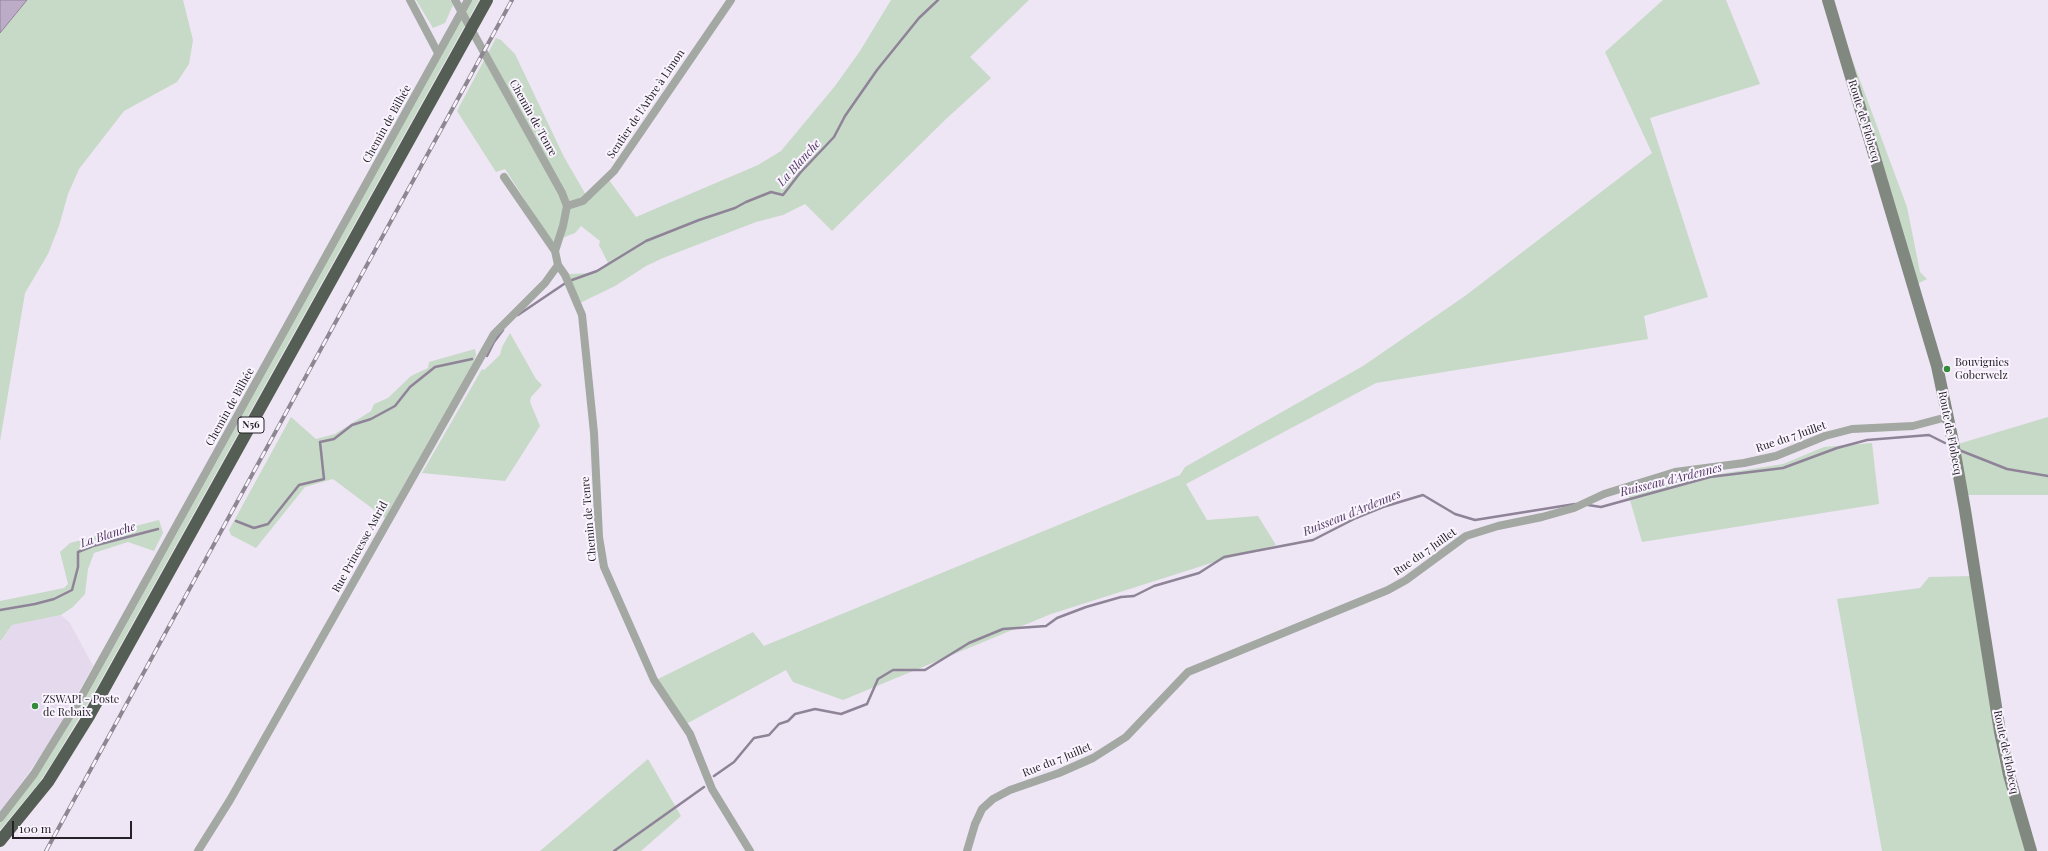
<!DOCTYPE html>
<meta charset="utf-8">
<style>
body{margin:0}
#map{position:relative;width:2048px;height:851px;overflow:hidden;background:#eee6f4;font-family:"Playfair Display",serif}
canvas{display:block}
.scale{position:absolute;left:12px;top:821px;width:120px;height:18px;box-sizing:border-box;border:2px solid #252227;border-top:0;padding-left:5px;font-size:12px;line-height:14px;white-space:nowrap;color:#252227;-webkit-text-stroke:3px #faf4ff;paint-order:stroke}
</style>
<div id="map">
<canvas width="2048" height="851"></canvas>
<div class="scale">100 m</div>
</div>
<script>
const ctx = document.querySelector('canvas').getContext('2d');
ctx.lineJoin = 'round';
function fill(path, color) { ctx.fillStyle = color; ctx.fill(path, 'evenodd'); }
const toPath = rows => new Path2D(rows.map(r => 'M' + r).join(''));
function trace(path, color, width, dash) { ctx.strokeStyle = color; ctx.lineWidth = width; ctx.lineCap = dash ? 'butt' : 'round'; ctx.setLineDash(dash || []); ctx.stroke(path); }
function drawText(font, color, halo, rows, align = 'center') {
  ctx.font = font + ' "Playfair Display",serif'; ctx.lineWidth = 4; ctx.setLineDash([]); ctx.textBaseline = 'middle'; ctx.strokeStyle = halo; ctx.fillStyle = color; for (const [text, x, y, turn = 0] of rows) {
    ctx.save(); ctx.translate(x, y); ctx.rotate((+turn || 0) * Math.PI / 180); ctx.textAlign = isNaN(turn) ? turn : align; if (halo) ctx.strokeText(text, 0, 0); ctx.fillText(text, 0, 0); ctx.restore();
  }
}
fill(toPath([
 [61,615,70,623,93,666,48,746,0,812,0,643,12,625]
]), '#e5d9ee');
fill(toPath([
 [27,0,183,0,193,40,189,64,177,82,124,111,79,169,68,194,59,226,48,254,25,293,0,441,0,33],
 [416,0,450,0,453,5,445,23,433,28],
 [472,0,479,0,96,689,54,760,39,783,0,830,0,823,44,765,87,695],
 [891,0,1029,0,970,57,991,78,946,119,832,231,805,204,783,215,756,222,663,258,646,266,615,286,580,303,568,274,595,273,608,263,599,245,600,241,581,226,575,233,552,242,505,169,496,172,457,111,496,38,501,40,515,54,564,157,586,195,609,180,636,217,758,165,781,151,835,86,860,51],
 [1663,0,1726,0,1760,84,1650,118,1708,297,1644,316,1648,339,1376,383,1186,484,1207,520,1258,516,1276,545,1208,564,1051,614,843,700,793,682,786,670,686,724,658,679,753,632,764,646,1180,475,1185,467,1363,366,1465,296,1652,153,1605,52],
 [1848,48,1907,207,1920,272,1927,279,1917,284],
 [510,333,536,379,542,385,531,397,530,402,540,426,514,467,505,481,422,473,482,369,484,370,500,355,502,347],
 [475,349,476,355,473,363,385,518,333,479,305,487,256,548,231,535,229,530,291,417,316,439,335,434,371,411,374,404,388,398,411,376,428,368,429,362],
 [2048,417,2048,495,1967,495,1958,444],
 [1872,443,1879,504,1642,542,1628,493,1669,482,1783,464,1824,447],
 [159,520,163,533,154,551,128,542,94,553,88,569,85,594,73,607,61,615,12,625,0,642,0,601,64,588,68,584,60,552,70,543],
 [1971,576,1999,760,2029,851,1882,851,1837,599,1920,588,1929,577],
 [648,759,681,816,641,851,540,851]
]), '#c7d9c7');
const water = toPath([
 [0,0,27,0,0,33,0,0]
]);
fill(water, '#bdacc8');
trace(water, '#8f8398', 1);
trace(toPath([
 [572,280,597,271,646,241,699,220,735,208,746,202,771,192,783,195,800,173,834,137,845,116,877,70,919,18,938,0],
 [518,315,564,284],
 [487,356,494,342,503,330],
 [1959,450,2007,469,2048,476],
 [1588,505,1601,507,1710,477,1783,468,1837,448,1867,440,1929,435,1945,443],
 [236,521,254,528,268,524,299,485,324,479,320,442,334,439,352,425,371,419,395,406,410,387,435,367,472,359],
 [0,610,35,604,54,599,72,590,78,567,78,552,93,546,158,529],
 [714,776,734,762,754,738,769,735,779,724,788,721,795,714,815,709,841,714,867,704,878,679,893,670,925,670,969,643,1003,629,1046,626,1057,618,1086,607,1121,597,1134,596,1154,586,1199,573,1224,557,1313,540,1356,518,1383,507,1423,495,1455,514,1475,520,1575,504],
 [614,851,704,787]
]), '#8f8398', 2.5);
trace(toPath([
 [410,0,438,53],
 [455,0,562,193,567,206,563,226,555,251],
 [504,177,555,251,558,265,565,275,582,315,594,433,599,537,604,567,654,680,690,734,712,789,750,851],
 [567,206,583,201,614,171,731,0],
 [0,818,34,774,79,701,468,0],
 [198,851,230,800,494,334,545,283,558,265],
 [967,851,975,824,982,809,993,799,1010,790,1059,773,1093,758,1126,737,1188,672,1388,590,1406,580,1466,536,1498,526,1542,517,1574,508,1604,494,1675,472,1744,463,1776,456,1825,436,1852,429,1913,426,1947,417]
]), '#a3a8a3', 8);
trace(toPath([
 [1828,0,1937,366,1953,442,1965,510,2000,732,2009,775,2031,851]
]), '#818880', 12);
trace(toPath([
 [0,841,48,782,89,716,487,0]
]), '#545e54', 12);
const rail = toPath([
 [46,851,512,0]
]);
trace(rail, '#8c8790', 4);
trace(rail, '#faf4ff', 2.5, [8]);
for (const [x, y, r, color] of [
 [1947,369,4,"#338c3c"],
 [35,706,4,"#338c3c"]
]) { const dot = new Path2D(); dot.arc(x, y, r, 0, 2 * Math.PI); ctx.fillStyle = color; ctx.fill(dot); trace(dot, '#faf4ff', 1.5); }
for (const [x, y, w] of [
 [251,425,26]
]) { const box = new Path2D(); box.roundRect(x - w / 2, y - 8, w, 16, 3); ctx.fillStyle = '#faf4ff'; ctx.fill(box); trace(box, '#252227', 1); }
drawText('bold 10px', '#252227', null, [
 ["N56",251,425]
]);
drawText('11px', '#252227', '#faf4ff', [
 ["Sentier de l'Arbre à Limon",646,104,-56],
 ["Chemin de Tenre",533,118,61],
 ["Route de Flobecq",1864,121,73],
 ["Chemin de Bilhée",387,124,-61],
 ["Chemin de Bilhée",230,407,-61],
 ["Route de Flobecq",1950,433,79],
 ["Rue du 7 Juillet",1791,437,-19],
 ["Chemin de Tenre",589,519,-95],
 ["Rue Princesse Astrid",360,547,-61],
 ["Rue du 7 Juillet",1425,552,-35],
 ["Route de Flobecq",2006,752,78],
 ["Rue du 7 Juillet",1057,760,-22]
]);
drawText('11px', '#252227', '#faf4ff', [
 ["Bouvignies",1955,363],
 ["Goberwelz",1955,376],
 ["ZSWAPI - Poste",43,700],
 ["de Rebaix",43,713]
], 'left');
drawText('italic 12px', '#523961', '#faf4ff', [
 ["La Blanche",799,163,-48],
 ["Ruisseau d'Ardennes",1671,480,-14],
 ["Ruisseau d'Ardennes",1352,513,-22],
 ["La Blanche",108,535,-18]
]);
</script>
